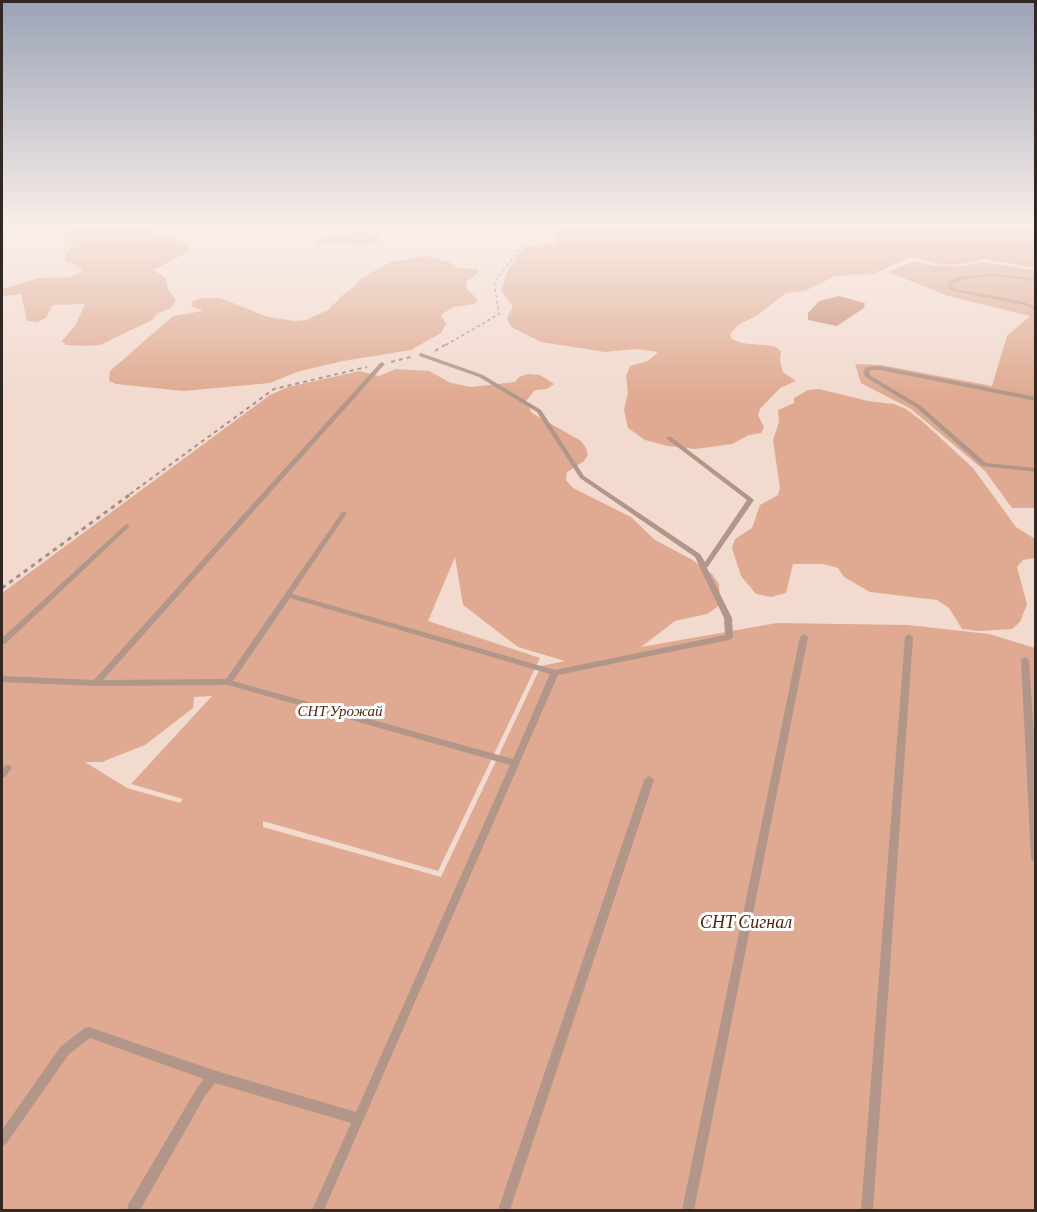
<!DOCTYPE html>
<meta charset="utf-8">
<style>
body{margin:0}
#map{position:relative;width:1037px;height:1212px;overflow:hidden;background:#f2dacf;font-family:"Crimson Pro",serif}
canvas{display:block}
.frame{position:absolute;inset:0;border:3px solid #312824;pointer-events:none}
</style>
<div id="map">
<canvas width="1037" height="1212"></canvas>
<div class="frame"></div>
</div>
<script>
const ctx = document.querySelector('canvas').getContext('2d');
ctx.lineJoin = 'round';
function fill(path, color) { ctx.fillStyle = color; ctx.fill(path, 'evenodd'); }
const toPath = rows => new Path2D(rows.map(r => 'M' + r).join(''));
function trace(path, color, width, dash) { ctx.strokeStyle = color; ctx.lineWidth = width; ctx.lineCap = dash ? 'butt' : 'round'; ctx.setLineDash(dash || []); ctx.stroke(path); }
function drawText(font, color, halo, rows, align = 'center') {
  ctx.font = font + ' "Crimson Pro",serif'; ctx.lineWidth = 6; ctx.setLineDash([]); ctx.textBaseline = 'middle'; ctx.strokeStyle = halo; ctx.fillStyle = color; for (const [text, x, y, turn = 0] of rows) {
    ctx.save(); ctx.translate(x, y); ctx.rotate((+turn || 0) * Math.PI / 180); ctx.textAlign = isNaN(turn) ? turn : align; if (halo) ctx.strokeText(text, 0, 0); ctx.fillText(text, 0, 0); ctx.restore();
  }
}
fill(toPath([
 [76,225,137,225,172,237,189,247,190,251,153,270,166,278,168,289,176,300,171,308,158,313,152,320,100,345,87,346,66,345,62,341,75,326,85,304,53,305,46,318,37,322,27,321,21,294,2,296,2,289,39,278,69,277,83,272,77,266,65,261,65,255,74,245,62,237,62,234],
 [560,225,989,225,999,228,994,225,1035,225,1035,242,1019,235,1035,243,1035,268,983,259,961,264,942,265,916,258,907,258,874,274,835,276,805,291,786,293,758,315,738,325,730,334,732,339,741,343,774,346,781,351,780,361,783,372,796,381,780,388,760,409,758,415,764,427,761,433,749,435,732,444,695,449,668,446,645,440,628,428,624,410,628,393,626,376,630,366,648,361,658,352,637,349,605,352,541,342,511,327,507,318,513,306,501,290,509,268,524,247,555,244],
 [359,229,378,234,380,240,376,243,359,246,346,241,327,244,318,244,316,241],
 [426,256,449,262,458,268,477,269,478,273,467,281,466,288,478,300,475,304,453,307,441,315,446,324,441,333,411,350,343,361,297,372,270,383,183,391,116,384,109,381,110,371,173,316,203,311,191,306,193,301,201,298,220,298,268,317,296,321,306,320,328,310,344,294,355,286,360,279,391,262],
 [914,261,935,266,965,266,982,262,1035,270,1035,508,1012,508,985,471,911,409,861,383,855,364,881,365,992,386,1007,336,1030,316,948,296,888,272],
 [396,369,429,371,451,383,471,387,515,382,519,377,528,374,540,375,554,384,547,389,535,390,526,401,532,413,581,441,586,448,588,455,584,461,567,472,566,480,573,488,631,517,655,540,691,559,712,574,719,584,720,605,707,614,675,621,641,647,777,623,908,625,989,634,1035,648,1035,1210,2,1210,2,593,270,395,288,387,360,371,379,376],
 [455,557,463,605,518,647,565,661,541,666,441,877,263,827,263,821,438,871,540,658,428,621],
 [212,696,131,784,183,799,180,803,127,788,85,762,102,762,145,745,193,708,194,697],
 [819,389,868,401,894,404,906,409,922,421,973,468,1016,527,1035,539,1035,558,1023,560,1017,567,1027,604,1020,622,1012,629,979,631,962,629,949,608,937,600,870,592,844,577,838,568,823,564,793,564,786,593,771,597,756,594,741,576,732,548,735,539,752,528,760,505,778,495,780,488,773,440,779,422,778,410,794,403,794,398,808,390]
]), '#dfaa91');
fill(toPath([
 [839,296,865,303,864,308,837,326,808,320,808,313,819,301]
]), '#c7896c');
trace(toPath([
 [2,239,15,225],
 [446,345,499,314,494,282,529,238,545,225]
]), '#a4928a', 1.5, [3, 3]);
trace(toPath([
 [435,351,448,343],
 [391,362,414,356],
 [130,494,274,389,367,367]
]), '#a4928a', 2, [4, 4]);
trace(toPath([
 [2,588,132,493]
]), '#a4928a', 3, [4.5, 4.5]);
fill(toPath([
 [503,225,508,225,504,228,502,227,503,225],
 [992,274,1036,279,1036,281,992,276,962,279,952,284,952,286,956,289,1024,302,1036,307,1036,310,1021,304,953,291,948,287,948,282,959,277,992,274],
 [421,353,483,375,541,410,584,476,700,554,705,562,747,500,667,439,667,437,671,437,753,499,754,500,707,568,732,618,733,637,729,640,558,675,324,1210,312,1210,351,1123,215,1083,205,1096,140,1210,127,1210,128,1205,197,1088,204,1079,90,1038,69,1054,6,1144,2,1146,2,1130,61,1046,85,1028,89,1027,213,1070,356,1112,510,765,228,685,96,686,2,682,2,676,94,680,380,363,382,362,385,364,384,365,103,680,226,679,342,512,344,511,347,513,292,594,555,670,725,635,724,618,695,557,580,478,537,412,479,377,419,356,419,354,421,353],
 [290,598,550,674,513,759,233,681,290,598],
 [880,366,1036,397,1036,401,880,370,870,370,869,373,871,376,921,406,986,463,1036,468,1036,472,982,466,917,408,867,378,863,373,866,367,880,366],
 [127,524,130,526,129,527,5,644,2,644,2,638,125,525,127,524],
 [804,634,808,637,694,1210,682,1210,800,637,804,634],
 [909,634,913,637,873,1210,861,1210,905,637,909,634],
 [1025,657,1029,660,1036,768,1036,862,1033,861,1031,858,1021,660,1025,657],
 [8,765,11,766,12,768,5,777,2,778,2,769,5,766,8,765],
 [649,776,652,778,654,780,510,1210,498,1210,644,780,646,778,649,776]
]), '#b29689');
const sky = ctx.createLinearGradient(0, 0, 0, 395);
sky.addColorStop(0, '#9ba3b6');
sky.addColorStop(0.57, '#f9eee9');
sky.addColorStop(1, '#f9eee900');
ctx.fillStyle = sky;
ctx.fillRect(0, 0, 1037, 395);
drawText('italic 15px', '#4e240f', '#fff', [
 ["СНТ Урожай",340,711]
]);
drawText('italic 18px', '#4e240f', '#fff', [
 ["СНТ Сигнал",746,922]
]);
</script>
